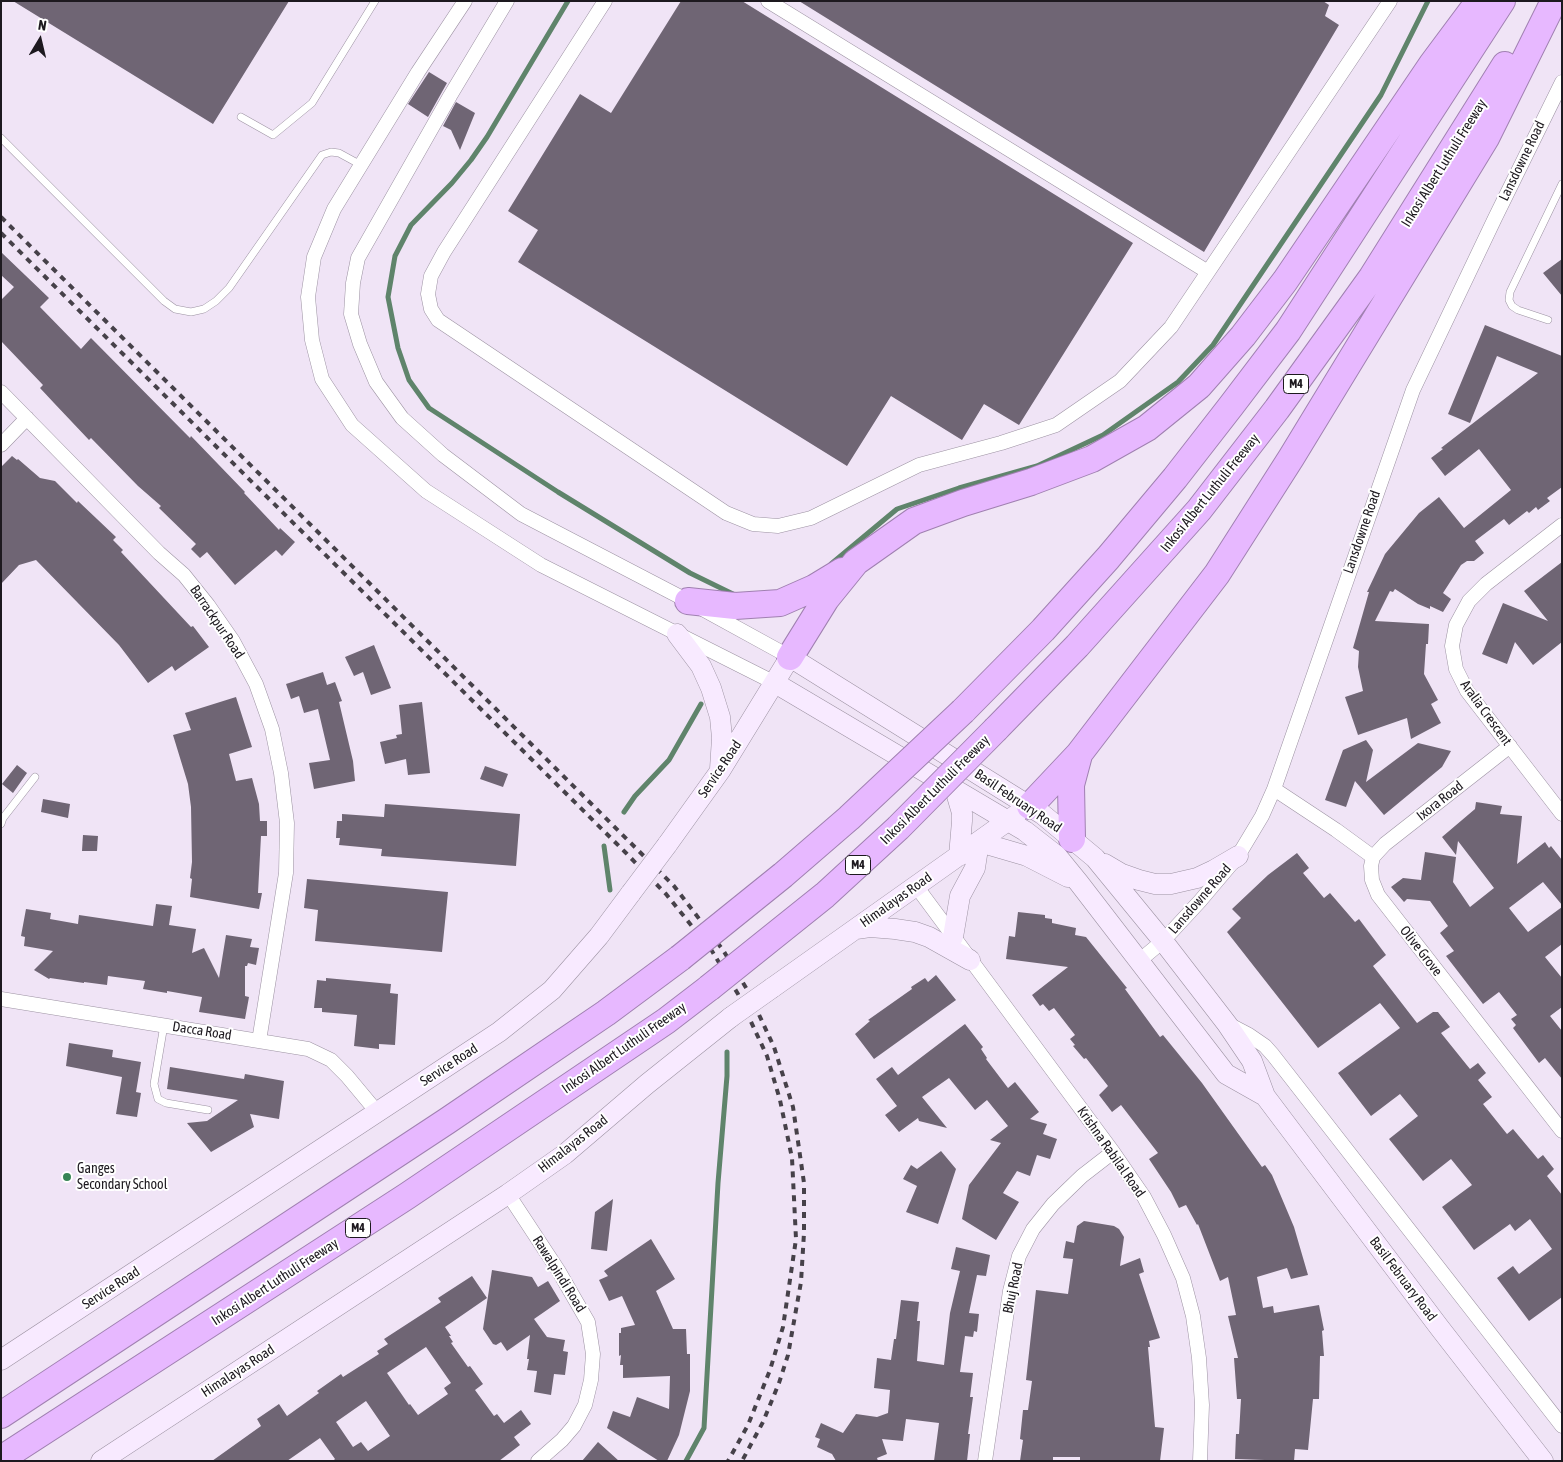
<!DOCTYPE html>
<style>
body{margin:0}
#map{position:relative;width:1563px;height:1462px;overflow:hidden;background:#f0e4f6;font-family:"Asap Condensed",sans-serif}
canvas{display:block}
.frame{position:absolute;inset:0;border:2px solid #1d191f;pointer-events:none}
.north{position:absolute;left:15px;top:15px;width:50px;height:50px;-webkit-text-stroke:4px #fff;paint-order:stroke;rotate:9deg;font-size:14px;font-weight:700;line-height:20px;text-align:center;color:#1d191f}
.north::after{content:'';display:block;margin:auto;width:18px;height:22px;background:#1d191f;clip-path:polygon(50% 0,100% 100%,50% 72%,0 100%)}
</style>
<div id="map">
<canvas width="1563" height="1462"></canvas>
<div class="frame"></div>
<div class="north">N</div>
</div>
<script>
const ctx = document.querySelector('canvas').getContext('2d');
ctx.lineJoin = 'round';
const toPath = rows => new Path2D(rows.map(r => 'M' + r).join(''));
function trace(path, color, width, dash) { ctx.strokeStyle = color; ctx.lineWidth = width; ctx.lineCap = dash ? 'butt' : 'round'; ctx.setLineDash(dash || []); ctx.stroke(path); }
function fill(path, color) { ctx.fillStyle = color; ctx.fill(path, 'evenodd'); }
function drawText(font, color, halo, rows, align = 'center') {
  ctx.font = font + ' "Asap Condensed",sans-serif'; ctx.lineWidth = 4; ctx.setLineDash([]); ctx.textBaseline = 'middle'; ctx.strokeStyle = halo; ctx.fillStyle = color; for (const [text, x, y, turn = 0] of rows) {
    ctx.save(); ctx.translate(x, y); ctx.rotate((+turn || 0) * Math.PI / 180); ctx.textAlign = isNaN(turn) ? turn : align; if (halo) ctx.strokeText(text, 0, 0); ctx.fillText(text, 0, 0); ctx.restore();
  }
}
trace(toPath([
 [568,1,487,137,471,160,452,183,411,225,395,256,388,297,398,348,409,380,429,408,558,492,690,573,735,595],
 [831,564,897,509,959,488,1037,466,1103,435,1178,382,1213,345,1381,95,1428,1],
 [624,812,635,796,669,760,701,704],
 [604,846,610,890],
 [686,1461,704,1428,718,1183,727,1076,727,1052]
]), '#5f846b', 5);
fill(toPath([
 [13,1,289,1,213,124],
 [681,1,742,1,1133,243,1019,425,984,404,962,440,891,396,847,466,518,262,538,230,508,211,580,94,611,113],
 [799,1,1323,1,1329,5,1325,16,1339,25,1204,252],
 [429,72,447,83,428,117,408,104],
 [456,102,475,113,460,150,451,130,443,126],
 [1,252,49,298,40,307,81,349,91,338,190,438,191,436,245,492,244,493,279,530,280,528,295,542,282,556,276,550,235,585,207,552,200,558,191,549,196,544,159,508,161,506,138,486,91,438,89,440,54,403,40,388,43,385,1,341,1,300,14,287,1,275],
 [1562,259,1562,296,1543,273],
 [1485,325,1562,356,1562,487,1547,498,1550,501,1538,510,1536,507,1529,513,1527,511,1509,525,1504,519,1475,541,1484,553,1474,561,1467,561,1461,565,1443,593,1451,599,1443,612,1430,606,1430,609,1418,604,1395,589,1393,592,1390,591,1375,621,1429,624,1428,644,1426,644,1424,674,1438,700,1431,704,1441,723,1411,739,1407,718,1358,735,1345,697,1363,691,1358,667,1359,651,1353,648,1369,592,1367,592,1385,554,1419,513,1439,497,1464,528,1511,490,1479,449,1445,476,1431,458,1443,449,1441,448,1538,373,1497,356,1470,423,1448,414],
 [12,456,17,460,18,459,40,478,55,481,77,503,78,501,116,537,113,540,123,550,121,552,191,627,193,626,209,647,175,671,172,666,148,683,119,645,36,560,19,565,1,584,1,467],
 [1562,562,1562,642,1533,665,1515,642,1507,664,1482,654,1503,603,1548,621,1524,591],
 [374,645,391,688,371,695,363,672,354,676,345,657],
 [323,672,327,685,335,682,342,701,339,702,353,761,355,781,314,789,309,763,330,760,318,709,304,713,299,696,291,699,286,684],
 [236,697,252,747,229,754,236,781,252,778,259,804,260,821,267,821,267,836,261,836,258,893,262,893,259,909,190,897,192,879,190,878,192,862,191,807,188,784,173,735,191,730,185,713],
 [422,702,430,773,408,775,406,759,385,764,380,742,397,738,396,735,402,734,399,705],
 [1366,740,1373,750,1366,782,1418,743,1451,751,1442,767,1384,815,1355,781,1346,807,1325,800,1343,750],
 [17,765,27,773,13,793,2,784],
 [485,766,508,774,503,787,480,779],
 [43,799,70,804,68,818,41,812],
 [1476,802,1502,806,1500,814,1522,816,1517,864,1545,842,1549,848,1551,846,1562,860,1562,905,1543,882,1509,908,1528,932,1562,907,1562,944,1545,957,1562,978,1562,1007,1550,1016,1562,1031,1562,1079,1545,1058,1539,1063,1513,1028,1516,1025,1511,1019,1517,1015,1499,992,1483,1004,1446,956,1454,951,1440,933,1448,926,1430,901,1407,899,1404,902,1391,887,1403,878,1421,880,1425,852,1456,857,1453,882,1470,907,1494,888,1458,841,1456,855,1442,837,1475,809],
 [385,804,520,814,516,866,381,856,382,849,339,845,340,838,336,838,337,821,342,821,342,814,384,817],
 [83,835,98,836,97,851,82,851],
 [1297,853,1309,868,1303,873,1324,898,1330,893,1355,922,1359,919,1386,955,1373,966,1417,1023,1433,1012,1438,1012,1450,1027,1441,1033,1470,1069,1478,1063,1486,1073,1478,1080,1492,1097,1483,1104,1507,1134,1513,1129,1538,1159,1543,1155,1554,1169,1547,1176,1562,1195,1562,1297,1529,1321,1497,1278,1513,1266,1519,1274,1552,1249,1530,1219,1515,1231,1510,1224,1474,1250,1442,1207,1472,1185,1451,1159,1423,1181,1389,1139,1418,1116,1400,1094,1371,1116,1338,1073,1400,1028,1380,1003,1318,1048,1227,932,1241,918,1232,909,1268,875],
 [307,879,448,892,442,952,315,941,318,910,304,908],
 [156,904,172,906,169,925,196,929,192,953,204,948,219,978,226,935,252,939,250,947,259,948,256,965,248,963,247,966,245,966,245,996,249,997,245,1019,199,1012,202,997,167,991,167,993,143,989,145,981,108,976,107,985,84,982,84,983,50,978,49,979,34,970,53,951,24,946,25,937,21,936,26,909,51,913,50,919,78,924,79,915,153,926],
 [1018,912,1045,915,1045,918,1052,919,1052,923,1076,928,1075,935,1086,937,1127,988,1125,989,1160,1037,1163,1035,1202,1083,1262,1167,1265,1165,1272,1175,1294,1227,1308,1275,1291,1279,1287,1268,1257,1277,1263,1308,1273,1306,1274,1313,1319,1305,1324,1330,1322,1331,1324,1356,1320,1356,1319,1399,1313,1399,1308,1450,1295,1449,1294,1461,1235,1459,1236,1434,1239,1434,1241,1399,1237,1399,1234,1358,1238,1358,1228,1316,1236,1315,1228,1277,1220,1281,1198,1224,1197,1225,1186,1205,1179,1208,1171,1192,1149,1159,1158,1153,1121,1105,1112,1112,1099,1095,1108,1086,1086,1058,1084,1059,1073,1046,1075,1045,1070,1039,1075,1035,1054,1008,1049,1011,1043,1004,1040,1006,1032,995,1068,967,1006,959,1009,936,1015,937],
 [936,975,956,1000,874,1059,855,1034,870,1021,868,1020,912,989,911,987,925,978,928,982],
 [326,978,391,984,390,993,398,994,395,1045,379,1044,379,1049,354,1046,357,1015,322,1012,322,1008,314,1008,317,980,326,981],
 [965,1024,983,1047,981,1049,987,1058,986,1059,1008,1088,1015,1082,1039,1112,1030,1119,1047,1124,1043,1134,1057,1139,1050,1159,1037,1155,1030,1176,1017,1171,1003,1193,1019,1202,996,1240,962,1219,969,1185,1001,1143,990,1140,1008,1126,987,1100,975,1110,949,1078,922,1097,947,1128,919,1121,918,1118,899,1132,885,1115,897,1106,876,1079,892,1067,898,1075],
 [69,1043,113,1050,112,1057,141,1062,136,1092,141,1093,137,1117,116,1114,122,1077,66,1066],
 [170,1067,244,1079,245,1074,284,1081,279,1119,250,1114,254,1127,211,1152,187,1123,207,1121,238,1100,167,1089],
 [941,1151,956,1169,938,1224,906,1212,917,1186,903,1179,911,1165,917,1169],
 [613,1199,607,1251,591,1249,595,1212],
 [1084,1221,1114,1226,1119,1229,1124,1237,1120,1266,1140,1258,1144,1272,1139,1274,1160,1338,1149,1341,1150,1347,1148,1347,1155,1427,1164,1428,1160,1461,1080,1461,1080,1457,1053,1457,1053,1461,1020,1461,1023,1440,1020,1439,1023,1410,1028,1410,1032,1381,1026,1380,1036,1290,1068,1294,1073,1259,1063,1258,1066,1241,1074,1243,1077,1226],
 [651,1239,675,1279,656,1291,673,1329,686,1329,687,1354,690,1354,690,1391,679,1435,667,1461,659,1461,607,1428,613,1411,630,1417,637,1397,669,1409,670,1376,623,1378,623,1365,620,1365,621,1355,619,1356,619,1333,621,1333,621,1328,635,1325,622,1296,609,1301,599,1280,608,1276,604,1271],
 [956,1247,990,1255,986,1276,977,1275,969,1313,979,1314,977,1332,974,1331,973,1337,965,1336,960,1372,973,1373,970,1397,973,1397,968,1434,970,1434,967,1461,934,1461,939,1423,906,1419,903,1441,882,1439,887,1454,877,1458,878,1461,836,1461,832,1454,817,1447,820,1439,815,1437,821,1423,843,1433,856,1414,877,1417,888,1413,890,1390,874,1388,877,1358,891,1360,894,1339,896,1339,901,1300,919,1302,917,1321,920,1321,917,1361,944,1365,950,1313,960,1271,951,1269],
 [492,1270,532,1277,538,1287,548,1281,560,1301,534,1319,547,1337,565,1340,563,1351,568,1352,565,1375,554,1374,551,1395,534,1392,537,1371,527,1370,529,1359,527,1359,530,1335,507,1351,501,1342,496,1345,493,1344,483,1329],
 [472,1276,487,1298,445,1327,451,1336,449,1336,453,1342,451,1343,468,1367,470,1366,483,1384,475,1390,494,1416,497,1414,504,1423,521,1410,531,1424,514,1437,520,1445,499,1461,333,1461,335,1459,320,1438,287,1461,212,1461,261,1426,257,1419,279,1404,287,1416,319,1393,317,1391,341,1374,343,1377,379,1354,377,1351,388,1344,384,1339,441,1302,438,1298],
 [426,1347,451,1383,444,1388,448,1394,418,1415,410,1404,409,1405,387,1373],
 [366,1401,390,1436,368,1451,361,1442,353,1447,336,1422],
 [598,1442,619,1461,582,1461]
]), '#6f6574');
const lane = toPath([
 [241,117,273,135,312,103,375,1],
 [1,138,164,301,175,309,191,312,204,309,216,301,229,288,322,155,331,152,339,153,361,165],
 [1548,320,1518,310,1512,306,1509,300,1510,292,1562,184],
 [1,824,3,818,35,777],
 [164,1025,154,1084,158,1099,166,1103,208,1110]
]);
const street = toPath([
 [465,1,418,72,334,209,314,257,308,297,312,340,322,379,352,425,426,491,541,565,775,683],
 [507,1,450,96,358,258,353,283,351,314,360,344,376,382,402,418,443,455,521,514,688,601,790,657],
 [605,1,444,252,431,276,428,294,431,309,438,320,726,513,753,524,778,526,811,518,919,465,1001,443,1056,425,1120,381,1171,327,1390,1],
 [768,1,1208,272],
 [1,392,159,553,184,575,208,605,233,641,256,684,272,729,281,773,287,823,286,873,259,1041],
 [1,445,27,418],
 [1562,525,1486,584,1469,601,1456,625,1452,646,1456,669,1467,691,1562,814],
 [1274,789,1336,830,1373,857],
 [1373,857,1371,866,1372,880,1378,895,1562,1131],
 [1373,857,1385,844,1510,746],
 [916,886,1113,1152,1144,1197,1164,1235,1183,1278,1193,1316,1199,1358,1202,1405,1200,1461],
 [1139,961,1163,941,1200,901,1238,856,1262,816,1274,789,1413,390,1495,218,1562,82],
 [1,999,308,1049,331,1060,347,1076,377,1112],
 [1228,1024,1249,1035,1265,1046,1273,1055,1562,1426],
 [508,1194,558,1270,588,1322,593,1354,591,1380,585,1405,574,1426,562,1440,538,1461],
 [985,1461,1010,1291,1019,1256,1033,1229,1053,1204,1082,1176,1113,1152]
]);
const secondary = toPath([
 [677,634,701,666,711,688,720,717,722,738,720,769],
 [775,683,1025,831,1057,856,1079,883,1226,1074,1265,1096],
 [955,789,962,813,962,821,959,856],
 [667,845,720,771,790,657,1042,814,1095,858,1163,941,1227,1024,1252,1061,1265,1096,1439,1327,1543,1461],
 [1105,864,1122,874,1139,880,1155,884,1171,884,1197,878,1214,870,1238,856],
 [856,929,870,927,895,929,915,932,929,937,970,960],
 [953,937,960,896,975,868,979,842,1027,856,1068,877],
 [772,988,1016,815],
 [1,1360,499,1032,552,990,599,936,631,893],
 [101,1461,508,1194,565,1154,647,1084,731,1017]
]);
const highway = toPath([
 [688,601,735,606,780,603,814,588,842,571],
 [790,657,826,599,856,562,914,521,963,503,1031,482,1092,459,1147,428,1199,386,1243,336,1285,281,1432,64,1479,1],
 [963,711,1043,630,1108,558,1175,478,1231,406,1288,331,1502,1],
 [996,729,1077,646,1199,510,1277,409,1372,277,1505,65],
 [1030,806,1079,754,1217,574,1291,458,1486,138,1554,1],
 [1072,839,1071,785,1079,755],
 [1,1415,447,1121,606,1013,680,958],
 [1,1459,407,1196,666,1021,709,988]
]);
trace(lane, '#9c92a2', 8);
trace(street, '#9c92a2', 15);
trace(secondary, '#9c92a2', 21);
trace(highway, '#a080b1', 28);
trace(lane, '#fff', 7);
trace(street, '#fff', 14);
trace(secondary, '#f8eaff', 20);
trace(highway, '#e7b8ff', 26);
trace(toPath([
 [1,217,674,886,723,950,748,991,774,1047,793,1107,804,1183,804,1233,801,1282,788,1355,779,1383,763,1422,742,1461],
 [1,233,625,852,666,894,712,951,738,994,767,1056,780,1100,792,1158,796,1239,783,1327,770,1370,748,1425,728,1461]
]), '#464149', 4, [6, 6]);
const secondaryBridge = toPath([
 [631,893,667,845],
 [731,1017,772,988]
]);
const highwayBridge = toPath([
 [680,958,783,875,849,818,963,711],
 [709,988,825,895,898,828,996,729]
]);
trace(secondaryBridge, '#9c92a2', 21, []);
trace(highwayBridge, '#a080b1', 28, []);
trace(secondaryBridge, '#f8eaff', 20);
trace(highwayBridge, '#e7b8ff', 26);
for (const [x, y, r, color] of [
 [67,1177,5,"#378555"]
]) { const dot = new Path2D(); dot.arc(x, y, r, 0, 2 * Math.PI); ctx.fillStyle = color; ctx.fill(dot); trace(dot, '#fff', 2); }
for (const [x, y, w] of [
 [1296,384,25],
 [858,865,25],
 [358,1228,25]
]) { const box = new Path2D(); box.roundRect(x - w / 2, y - 9.5, w, 19, 4); ctx.fillStyle = '#fff'; ctx.fill(box); trace(box, '#1d191f', 1); }
drawText('bold 12px', '#1d191f', null, [
 ["M4",1296,384],
 ["M4",858,865],
 ["M4",358,1228]
]);
drawText('14px', '#1d191f', '#fff', [
 ["Lansdowne Road",1522,161,-64],
 ["Inkosi Albert Luthuli Freeway",1444,163,-58],
 ["Inkosi Albert Luthuli Freeway",1210,493,-51],
 ["Lansdowne Road",1362,532,-71],
 ["Barrackpur Road",217,622,56],
 ["Aralia Crescent",1486,713,54],
 ["Service Road",720,769,-56],
 ["Inkosi Albert Luthuli Freeway",935,790,-45],
 ["Basil February Road",1018,801,34],
 ["Ixora Road",1440,801,-38],
 ["Lansdowne Road",1200,899,-49],
 ["Himalayas Road",896,900,-35],
 ["Olive Grove",1421,951,52],
 ["Dacca Road",202,1031,9],
 ["Inkosi Albert Luthuli Freeway",624,1048,-35],
 ["Service Road",449,1065,-33],
 ["Himalayas Road",573,1144,-38],
 ["Krishna Rabilal Road",1111,1152,55],
 ["Rawalpindi Road",559,1274,58],
 ["Basil February Road",1403,1279,53],
 ["Inkosi Albert Luthuli Freeway",275,1282,-33],
 ["Service Road",111,1288,-33],
 ["Bhuj Road",1013,1288,-78],
 ["Himalayas Road",238,1371,-33]
]);
drawText('14px', '#1d191f', '#fff', [
 ["Ganges",77,1169],
 ["Secondary School",77,1185]
], 'left');
</script>
